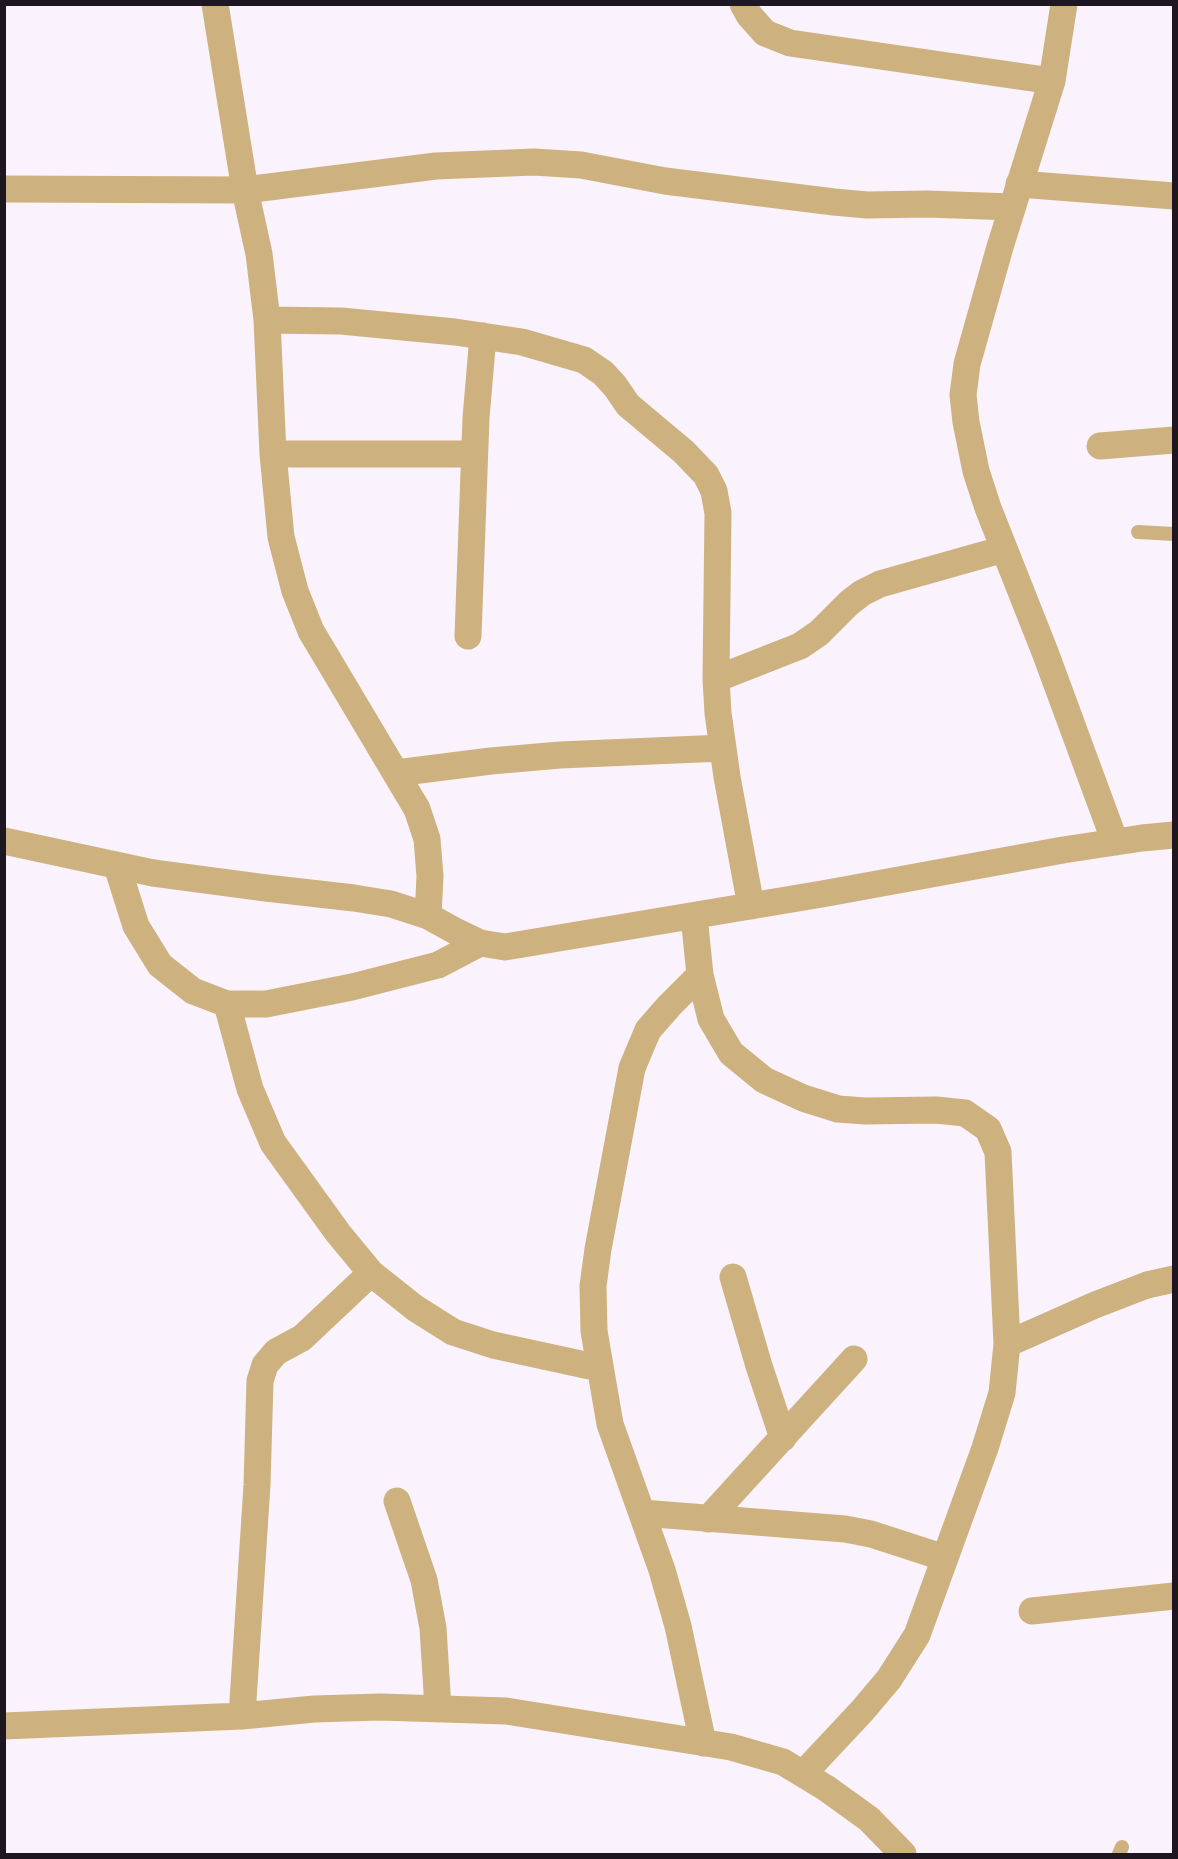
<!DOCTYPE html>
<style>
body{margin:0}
#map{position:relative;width:1178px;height:1859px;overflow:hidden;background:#faf2fd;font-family:"Titillium Web",sans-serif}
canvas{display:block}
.frame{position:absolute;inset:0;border:6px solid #1e1721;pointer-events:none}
</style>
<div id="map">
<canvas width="1178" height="1859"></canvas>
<div class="frame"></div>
</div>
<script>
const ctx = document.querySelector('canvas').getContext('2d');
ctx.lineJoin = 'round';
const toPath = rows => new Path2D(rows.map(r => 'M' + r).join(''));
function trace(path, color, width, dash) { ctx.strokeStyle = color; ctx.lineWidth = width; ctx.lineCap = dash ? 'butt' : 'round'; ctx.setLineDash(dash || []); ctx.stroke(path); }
trace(toPath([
 [1138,532,1174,534],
 [1119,1854,1122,1847]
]), '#cdb27f', 14);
trace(toPath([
 [215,4,245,190,259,254,267,320,273,454,281,537,295,591,311,631,417,809,427,839,430,876,428,916],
 [743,4,749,15,765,33,790,43,1052,81],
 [1064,4,1052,81,1000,247,967,364,963,395,966,422,976,471,988,508,1045,652,1115,842],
 [1019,184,1174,196],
 [4,189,245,190,436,166,534,162,581,165,665,181,834,202,867,205,927,204,1012,207],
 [267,320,341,321,455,332,522,342,584,360,603,373,615,386,628,405,684,452,706,475,714,491,718,513,716,679,718,713,727,777,751,906],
 [1100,446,1174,440],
 [273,454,474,454],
 [468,636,476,418,483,336],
 [716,679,800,646,819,633,849,603,862,593,880,584,1004,549],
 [396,773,491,761,560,755,723,748],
 [4,841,153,873,266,888,354,898,391,904,428,916,457,932,480,943,505,947,822,894,1063,850,1142,838,1174,835],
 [117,866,136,926,160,965,193,991,227,1004,266,1004,352,987,438,965,480,943],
 [694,916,700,975,711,1019,731,1053,764,1080,803,1098,838,1109,865,1111,936,1110,965,1113,988,1129,998,1152,1007,1344,1002,1393,985,1448,917,1635,889,1679,862,1711,803,1774],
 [700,975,669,1006,648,1030,632,1068,598,1249,593,1286,594,1331,610,1424,662,1570,678,1626,703,1743],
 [227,1004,250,1089,273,1143,338,1233,371,1273,415,1308,453,1332,493,1345,599,1368],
 [733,1277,759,1366,783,1438],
 [1007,1344,1095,1305,1147,1285,1174,1279],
 [397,1501,424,1580,433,1628,438,1708],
 [642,1513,845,1529,871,1534,945,1558],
 [708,1519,854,1359],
 [1032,1611,1174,1596],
 [242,1716,257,1485,260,1381,265,1365,276,1352,302,1338,371,1273],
 [4,1726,242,1716,314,1709,380,1707,506,1711,731,1747,783,1762,826,1788,869,1819,903,1854]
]), '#cdb27f', 27);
</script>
